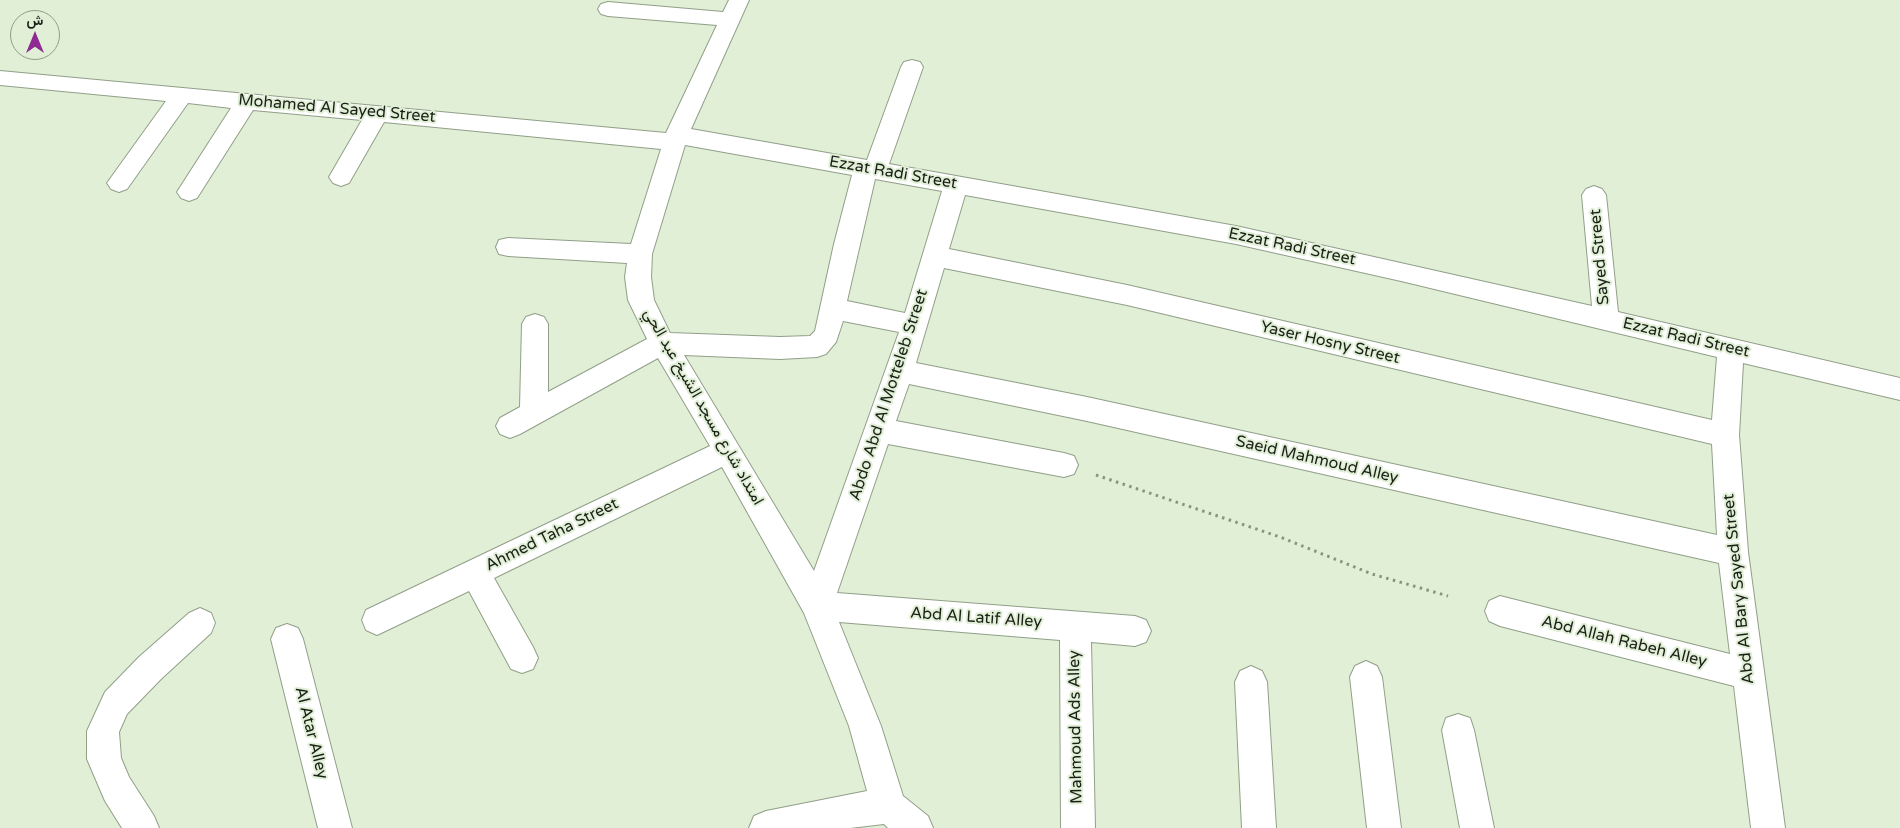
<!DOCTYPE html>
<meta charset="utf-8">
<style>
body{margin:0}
#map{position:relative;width:1900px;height:828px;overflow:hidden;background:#e1efd7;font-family:"Varela Round",Vazirmatn,sans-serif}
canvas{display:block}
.north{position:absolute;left:10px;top:10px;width:50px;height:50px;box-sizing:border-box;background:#e1efd7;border:1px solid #919c8a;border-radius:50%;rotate:0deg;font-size:14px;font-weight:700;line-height:20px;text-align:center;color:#1a2017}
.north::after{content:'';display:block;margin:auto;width:18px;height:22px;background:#8e2a91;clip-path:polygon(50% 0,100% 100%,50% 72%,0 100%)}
</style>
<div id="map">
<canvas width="1900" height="828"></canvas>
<div class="north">ش</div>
</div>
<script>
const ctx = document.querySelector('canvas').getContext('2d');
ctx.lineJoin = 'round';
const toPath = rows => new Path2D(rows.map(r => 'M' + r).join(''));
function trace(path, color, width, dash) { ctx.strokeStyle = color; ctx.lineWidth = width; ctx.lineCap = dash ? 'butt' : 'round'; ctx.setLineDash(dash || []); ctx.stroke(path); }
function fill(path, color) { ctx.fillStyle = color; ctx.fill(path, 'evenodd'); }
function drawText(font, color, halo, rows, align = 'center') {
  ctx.font = font + ' "Varela Round",Vazirmatn,sans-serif'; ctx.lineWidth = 4; ctx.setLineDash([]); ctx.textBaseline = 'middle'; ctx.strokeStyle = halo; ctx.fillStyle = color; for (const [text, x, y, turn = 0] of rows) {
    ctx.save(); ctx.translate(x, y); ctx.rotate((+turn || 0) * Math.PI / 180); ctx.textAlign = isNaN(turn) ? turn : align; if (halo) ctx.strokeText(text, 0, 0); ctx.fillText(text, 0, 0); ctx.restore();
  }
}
const minor = toPath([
 [729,0,749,0,691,129,867,160,901,67,904,62,912,60,920,62,923,67,889,164,1236,226,1592,306,1582,195,1586,189,1594,186,1602,189,1606,195,1618,312,1900,378,1900,400,1743,363,1739,435,1748,552,1785,828,1751,828,1734,686,1500,626,1489,621,1485,611,1489,601,1500,596,1730,654,1719,563,1087,421,909,384,896,421,1064,453,1074,456,1078,465,1074,474,1064,477,888,444,837,593,1135,616,1146,620,1151,631,1146,642,1135,646,1091,642,1095,828,1061,828,1060,640,839,622,881,726,903,796,928,816,933,828,888,828,884,824,850,828,749,828,754,816,766,811,867,791,849,726,804,613,722,467,494,578,533,647,538,658,533,669,522,673,511,669,469,591,377,635,366,630,362,620,366,610,710,446,658,358,520,434,510,438,500,434,496,426,500,418,520,407,522,324,526,317,535,314,544,317,548,324,548,392,647,339,628,300,625,277,627,263,508,256,499,254,496,247,499,240,508,238,631,244,661,149,384,122,349,183,341,186,333,183,329,177,362,120,253,110,197,198,189,201,181,198,177,192,231,108,188,103,127,189,119,192,111,189,107,183,166,101,0,85,0,71,666,133,717,25,608,16,601,14,598,9,601,4,608,2,723,12,729,0],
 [685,145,852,175,834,244,815,331,810,336,780,337,670,333,654,300,651,277,652,254,685,145],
 [875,179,942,191,905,313,847,301,875,179],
 [965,195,1236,244,1401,281,1717,357,1712,420,1127,285,949,249,965,195],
 [944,268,1127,305,1712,444,1717,535,1087,397,916,363,944,268],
 [843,321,899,332,814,571,684,355,780,359,817,357,826,354,836,342,843,321],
 [200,608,211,613,215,623,211,633,161,679,127,714,119,732,121,758,129,777,154,816,159,828,122,828,105,801,87,759,87,731,105,692,139,657,189,613,200,608],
 [287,624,298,628,303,639,352,828,318,828,271,639,276,628,287,624],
 [1366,661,1377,666,1382,677,1401,828,1367,828,1350,677,1355,666,1366,661],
 [1251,666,1262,671,1267,682,1276,828,1242,828,1235,682,1240,671,1251,666],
 [1458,714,1470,718,1474,730,1494,828,1460,828,1442,730,1446,718,1458,714]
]);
trace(minor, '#919f88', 2);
trace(toPath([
 [1096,475,1280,537,1372,574,1448,596]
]), '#899382', 3, [2.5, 4.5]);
fill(minor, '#fff');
drawText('16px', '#1a2017', '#e1efd7', [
 ["Mohamed Al Sayed Street",337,109,5],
 ["Ezzat Radi Street",893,173,10],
 ["Ezzat Radi Street",1292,247,12],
 ["Sayed Street",1600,257,-95],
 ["Ezzat Radi Street",1686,338,13],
 ["Yaser Hosny Street",1330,343,13],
 ["Abdo Abd Al Motteleb Street",889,395,-72],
 ["امتداد شارع مسجد الشيخ عبد الحي",703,407,60],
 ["Saeid Mahmoud Alley",1317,460,13],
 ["Ahmed Taha Street",552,535,-26],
 ["Abd Al Bary Sayed Street",1739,589,-96],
 ["Abd Al Latif Alley",976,618,4],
 ["Abd Allah Rabeh Alley",1624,642,14],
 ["Mahmoud Ads Alley",1076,727,-91],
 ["Al Atar Alley",311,733,76]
]);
</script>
